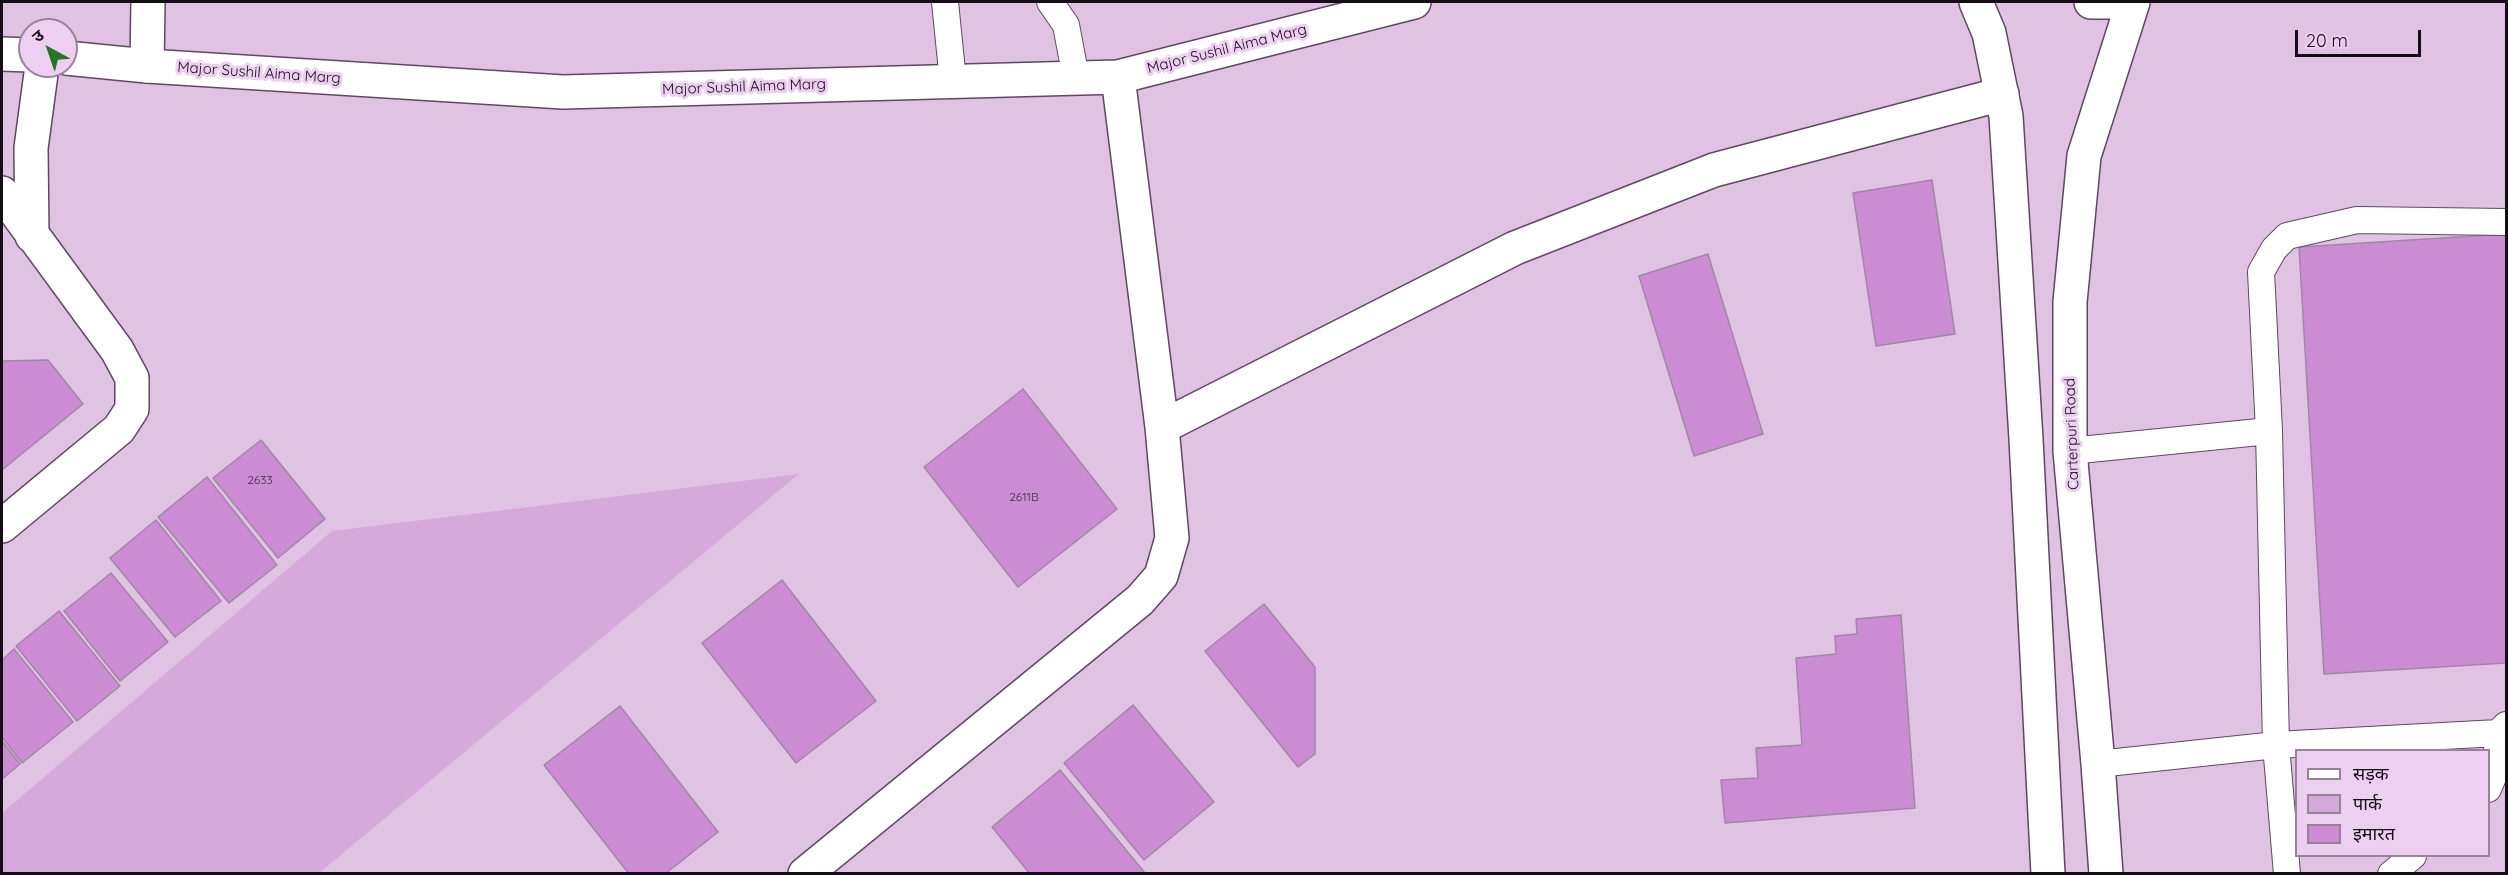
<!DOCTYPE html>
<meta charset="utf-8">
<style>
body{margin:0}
#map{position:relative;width:2508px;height:875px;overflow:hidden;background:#e0c3e3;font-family:Quicksand,"Noto Sans Devanagari",sans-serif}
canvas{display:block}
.frame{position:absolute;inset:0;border:3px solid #160c17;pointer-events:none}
.legend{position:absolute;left:2295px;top:749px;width:195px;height:108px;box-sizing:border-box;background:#edd0f1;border:2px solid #97829a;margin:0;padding:8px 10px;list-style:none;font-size:18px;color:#160c17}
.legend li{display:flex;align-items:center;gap:12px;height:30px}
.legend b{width:30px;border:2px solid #97829a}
.north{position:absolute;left:18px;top:18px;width:60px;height:60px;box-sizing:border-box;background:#edd0f1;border:2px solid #97829a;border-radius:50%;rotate:320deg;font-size:16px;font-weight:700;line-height:24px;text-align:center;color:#160c17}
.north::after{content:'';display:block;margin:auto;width:21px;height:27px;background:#237721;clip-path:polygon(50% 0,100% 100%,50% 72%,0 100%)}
.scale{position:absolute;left:2295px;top:30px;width:126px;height:27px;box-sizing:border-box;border:3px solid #160c17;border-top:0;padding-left:8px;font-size:18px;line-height:21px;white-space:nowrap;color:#160c17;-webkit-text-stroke:4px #edd0f1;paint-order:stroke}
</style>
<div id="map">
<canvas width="2508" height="875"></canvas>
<div class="frame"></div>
<ul class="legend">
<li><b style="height:8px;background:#fff"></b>सड़क</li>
<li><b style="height:16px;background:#d6a9db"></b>पार्क</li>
<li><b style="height:16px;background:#cb8cd3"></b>इमारत</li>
</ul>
<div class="north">उ</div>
<div class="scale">20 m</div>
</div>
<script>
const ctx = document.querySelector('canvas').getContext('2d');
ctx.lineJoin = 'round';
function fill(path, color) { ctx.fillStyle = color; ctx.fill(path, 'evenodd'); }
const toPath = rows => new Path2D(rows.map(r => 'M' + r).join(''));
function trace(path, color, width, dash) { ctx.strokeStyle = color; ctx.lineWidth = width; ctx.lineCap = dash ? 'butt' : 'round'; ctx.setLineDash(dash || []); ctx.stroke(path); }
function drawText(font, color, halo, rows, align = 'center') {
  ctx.font = font + ' Quicksand,sans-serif'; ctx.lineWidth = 6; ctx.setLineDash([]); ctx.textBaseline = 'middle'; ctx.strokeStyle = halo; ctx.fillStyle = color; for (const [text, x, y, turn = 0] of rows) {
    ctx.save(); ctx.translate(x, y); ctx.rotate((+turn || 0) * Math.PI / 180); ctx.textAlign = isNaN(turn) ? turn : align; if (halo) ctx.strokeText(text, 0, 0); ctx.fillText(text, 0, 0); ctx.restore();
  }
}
fill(toPath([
 [799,474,319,873,2,873,2,813,332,531]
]), '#d6a9db');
const building = toPath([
 [1932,180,1955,334,1876,346,1853,193,1932,180],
 [2506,234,2506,663,2324,674,2299,247,2506,234],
 [1708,254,1763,434,1694,456,1639,276,1708,254],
 [48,360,83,404,2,470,2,361,48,360],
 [1023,389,1117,509,1018,587,924,467,1023,389],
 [261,440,325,519,278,558,213,478,261,440],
 [207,477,277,565,229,603,158,517,207,477],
 [156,520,221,601,175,637,110,558,156,520],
 [111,573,168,642,120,681,64,611,111,573],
 [782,580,876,701,796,763,702,643,782,580],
 [1264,604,1315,667,1315,754,1298,767,1205,651,1264,604],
 [59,611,120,686,77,721,16,646,59,611],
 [1901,615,1915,808,1725,823,1721,780,1758,778,1756,748,1802,745,1796,658,1836,654,1835,636,1857,634,1856,619,1901,615],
 [14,649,73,722,22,763,2,737,2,660,14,649],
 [1133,705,1214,802,1144,860,1064,763,1133,705],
 [620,706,718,832,665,874,629,874,544,765,620,706],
 [2,741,20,764,2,779,2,741],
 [1060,770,1145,873,1144,874,1030,874,992,827,1060,770]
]);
fill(building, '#cb8cd3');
trace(building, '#a186a5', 1.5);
const lane = toPath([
 [945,2,953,81],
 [1050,2,1066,25,1076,78],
 [2070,451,2269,431],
 [2098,764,2276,745,2498,733],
 [2488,789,2496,770,2498,733,2506,725],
 [2287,874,2276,745,2269,431,2261,272,2274,249,2287,236,2357,220,2506,222],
 [2391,874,2413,856]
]);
const street = toPath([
 [147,66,148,2],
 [2,193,117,350,132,378,132,409,119,429,2,526],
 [32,236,31,148,42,66],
 [1162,427,1515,248,1714,170,2002,94],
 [805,874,1140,600,1161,576,1172,538,1162,427,1118,77]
]);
const secondary = toPath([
 [1976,2,1989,33,2006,116,2026,439,2048,874],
 [2091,2,2108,2],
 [2,54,30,55],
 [66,58,147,66,563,92,1118,77,1414,2],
 [2106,874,2098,764,2070,451,2070,302,2084,156,2133,2]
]);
trace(lane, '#604763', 28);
trace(street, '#604763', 36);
trace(secondary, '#604763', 36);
trace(lane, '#fff', 26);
trace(street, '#fff', 33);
trace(secondary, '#fff', 33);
drawText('12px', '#432c46', null, [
 ["2633",260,480],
 ["2611B",1024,497]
]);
drawText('15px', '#160c17', '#edd0f1', [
 ["Major Sushil Aima Marg",1227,49,-14],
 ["Major Sushil Aima Marg",259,73,4],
 ["Major Sushil Aima Marg",744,87,-2],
 ["Carterpuri Road",2072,434,-92]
]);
</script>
